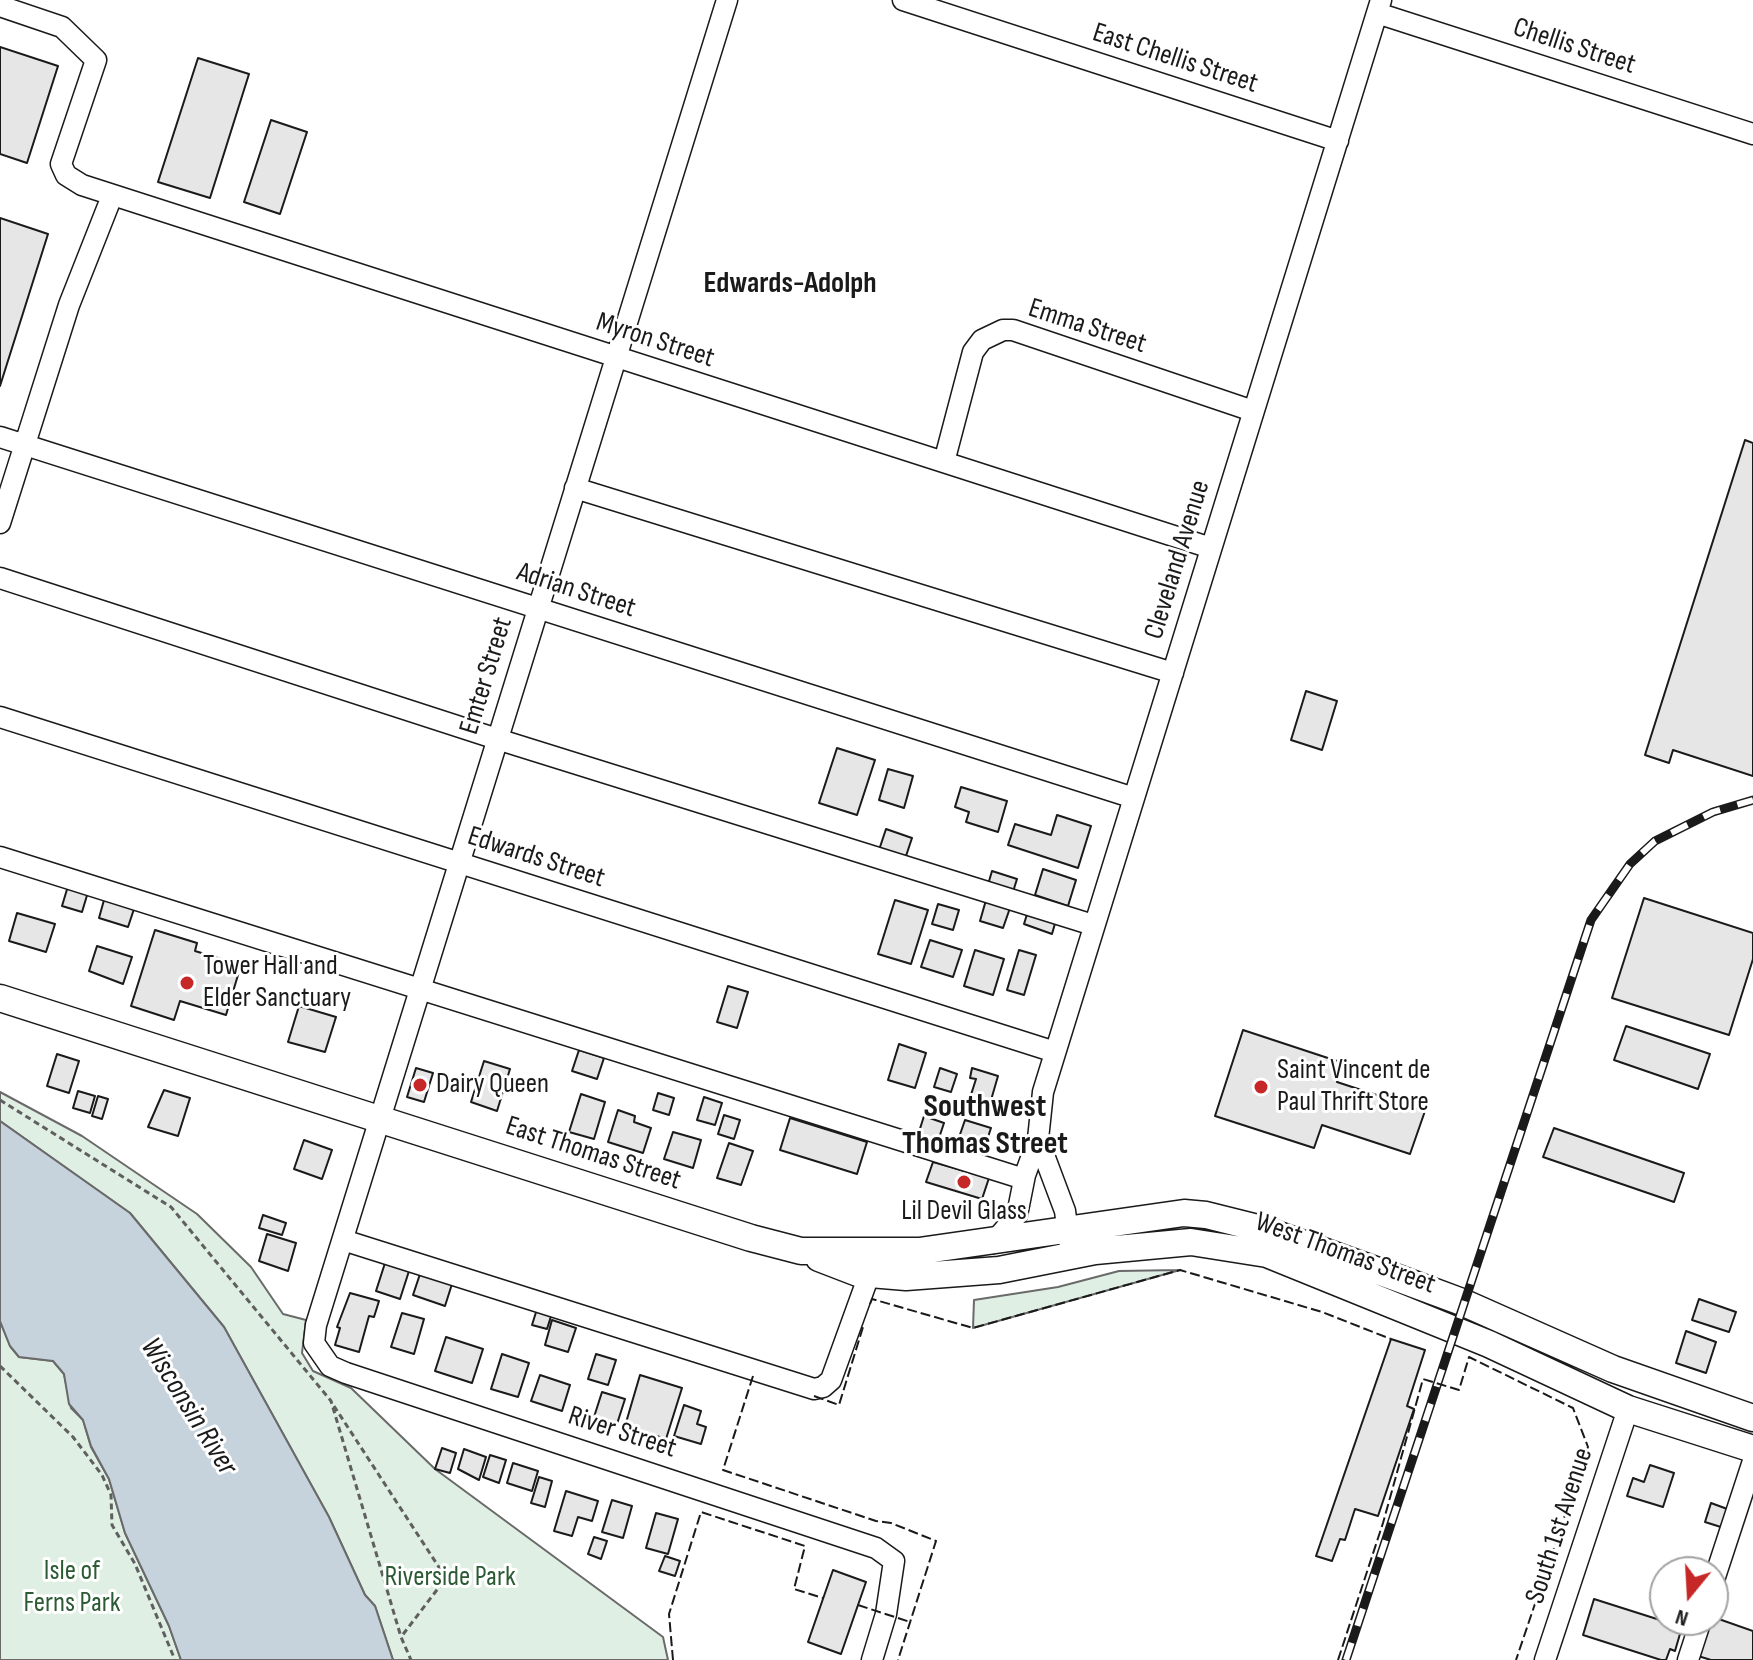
<!DOCTYPE html>
<style>
body{margin:0}
#map{position:relative;width:1753px;height:1660px;overflow:hidden;background:#fff;font-family:"Sofia Sans Condensed",sans-serif}
canvas{display:block}
.north{position:absolute;left:1649px;top:1556px;width:80px;height:80px;box-sizing:border-box;background:#fff;border:2px solid #a3a3a3;border-radius:50%;rotate:198deg;font-size:22px;font-weight:700;line-height:32px;text-align:center;color:#1a1a1a}
.north::after{content:'';display:block;margin:auto;width:28px;height:36px;background:#c62828;clip-path:polygon(50% 0,100% 100%,50% 72%,0 100%)}
</style>
<div id="map">
<canvas width="1753" height="1660"></canvas>
<div class="north">N</div>
</div>
<script>
const ctx = document.querySelector('canvas').getContext('2d');
ctx.lineJoin = 'round';
function fill(path, color) { ctx.fillStyle = color; ctx.fill(path, 'evenodd'); }
const toPath = rows => new Path2D(rows.map(r => 'M' + r).join(''));
function trace(path, color, width, dash) { ctx.strokeStyle = color; ctx.lineWidth = width; ctx.lineCap = dash ? 'butt' : 'round'; ctx.setLineDash(dash || []); ctx.stroke(path); }
function drawText(font, color, halo, rows, align = 'center') {
  ctx.font = font + ' "Sofia Sans Condensed",sans-serif'; ctx.lineWidth = 6; ctx.setLineDash([]); ctx.textBaseline = 'middle'; ctx.strokeStyle = halo; ctx.fillStyle = color; for (const [text, x, y, turn = 0] of rows) {
    ctx.save(); ctx.translate(x, y); ctx.rotate((+turn || 0) * Math.PI / 180); ctx.textAlign = isNaN(turn) ? turn : align; if (halo) ctx.strokeText(text, 0, 0); ctx.fillText(text, 0, 0); ctx.restore();
  }
}
const green = toPath([
 [0,1092,82,1136,197,1214,251,1267,283,1314,306,1320,302,1353,313,1371,351,1388,435,1469,663,1637,668,1660,393,1660,375,1606,365,1595,329,1517,224,1327,130,1213,0,1121,0,1092],
 [1180,1270,973,1328,974,1300,1058,1287,1119,1271,1180,1270],
 [0,1321,10,1346,19,1357,53,1361,64,1374,71,1408,83,1420,91,1447,109,1479,125,1533,169,1626,181,1660,0,1660,0,1321]
]);
fill(green, '#e0efe3');
trace(green, '#6a6a6a', 2);
const water = toPath([
 [0,1121,130,1213,224,1327,329,1517,365,1595,375,1606,393,1660,181,1660,169,1626,125,1533,109,1479,91,1446,83,1420,69,1404,64,1374,53,1361,19,1357,10,1346,0,1321,0,1121]
]);
fill(water, '#c6d2dc');
trace(water, '#6a6a6a', 2);
const building = toPath([
 [0,47,58,66,27,163,0,154,0,47],
 [198,58,249,74,210,198,158,182,198,58],
 [271,120,307,132,280,214,244,202,271,120],
 [0,218,48,234,0,386,0,218],
 [1745,440,1753,443,1753,776,1673,750,1669,763,1645,755,1745,440],
 [1306,691,1337,701,1322,750,1291,740,1306,691],
 [837,748,875,760,857,815,819,803,837,748],
 [888,769,913,776,904,808,879,800,888,769],
 [961,787,1007,801,998,832,966,822,969,812,955,807,961,787],
 [1057,815,1091,826,1078,868,1008,845,1015,824,1051,835,1057,815],
 [886,829,912,838,905,859,879,850,886,829],
 [1043,869,1076,880,1068,906,1035,895,1043,869],
 [992,871,1017,879,1012,895,987,888,992,871],
 [68,886,88,892,82,912,62,906,68,886],
 [1644,898,1753,933,1753,959,1729,1035,1612,998,1644,898],
 [104,900,134,909,128,927,99,918,104,900],
 [895,900,928,910,911,964,878,954,895,900],
 [986,900,1010,908,1003,928,980,921,986,900],
 [938,904,959,910,953,930,932,924,938,904],
 [1028,911,1056,920,1052,934,1024,924,1028,911],
 [17,913,55,924,46,952,9,941,17,913],
 [155,930,197,943,195,951,241,965,226,1015,180,1001,174,1020,131,1006,155,930],
 [930,940,962,950,953,977,921,967,930,940],
 [97,946,132,957,123,984,89,971,97,946],
 [975,950,1004,959,993,995,964,986,975,950],
 [1019,950,1036,955,1024,995,1007,990,1019,950],
 [728,986,748,992,737,1028,717,1022,728,986],
 [299,1006,336,1017,325,1052,288,1042,299,1006],
 [1626,1026,1710,1054,1698,1089,1614,1060,1626,1026],
 [1243,1030,1343,1063,1337,1082,1425,1111,1410,1154,1322,1125,1314,1148,1215,1116,1243,1030],
 [899,1044,926,1053,915,1088,888,1080,899,1044],
 [579,1050,604,1058,597,1079,572,1071,579,1050],
 [57,1054,79,1061,69,1093,47,1086,57,1054],
 [484,1061,510,1069,497,1111,471,1102,484,1061],
 [416,1068,433,1073,424,1102,407,1097,416,1068],
 [940,1068,957,1074,951,1092,934,1087,940,1068],
 [972,1068,998,1076,989,1107,969,1101,976,1079,970,1078,972,1068],
 [164,1090,190,1098,178,1136,148,1127,164,1090],
 [78,1091,95,1096,90,1113,73,1108,78,1091],
 [658,1093,674,1098,669,1115,653,1110,658,1093],
 [581,1094,605,1102,594,1139,569,1132,581,1094],
 [98,1096,108,1099,102,1119,92,1116,98,1096],
 [704,1097,722,1103,715,1125,697,1120,704,1097],
 [618,1110,635,1116,634,1122,651,1128,643,1153,608,1142,618,1110],
 [724,1115,740,1120,734,1139,718,1134,724,1115],
 [924,1116,944,1123,938,1141,918,1135,924,1116],
 [790,1118,867,1142,857,1174,780,1150,790,1118],
 [965,1120,991,1128,981,1158,955,1149,965,1120],
 [1554,1128,1684,1173,1674,1202,1543,1157,1554,1128],
 [673,1132,701,1140,693,1168,664,1159,673,1132],
 [304,1140,332,1150,322,1179,294,1169,304,1140],
 [729,1143,753,1151,741,1185,717,1178,729,1143],
 [933,1162,989,1178,982,1199,926,1182,933,1162],
 [263,1215,286,1223,282,1235,259,1228,263,1215],
 [267,1234,296,1243,288,1271,259,1261,267,1234],
 [385,1263,409,1271,400,1299,376,1291,385,1263],
 [420,1274,452,1284,445,1306,413,1295,420,1274],
 [350,1293,379,1301,374,1317,369,1316,359,1352,335,1345,340,1328,337,1327,350,1293],
 [1699,1299,1736,1312,1729,1332,1692,1320,1699,1299],
 [537,1309,552,1313,547,1329,532,1325,537,1309],
 [402,1313,424,1319,414,1354,391,1347,402,1313],
 [552,1320,576,1328,568,1352,545,1345,552,1320],
 [1686,1331,1716,1342,1706,1373,1676,1363,1686,1331],
 [446,1337,483,1349,472,1383,435,1371,446,1337],
 [1391,1339,1425,1350,1407,1406,1414,1409,1378,1516,1355,1509,1345,1540,1340,1539,1332,1561,1316,1556,1391,1339],
 [502,1354,529,1363,518,1397,491,1389,502,1354],
 [596,1354,616,1360,608,1385,588,1379,596,1354],
 [540,1375,570,1385,562,1411,531,1401,540,1375],
 [640,1375,682,1388,666,1439,625,1426,640,1375],
 [602,1392,625,1399,617,1424,594,1417,602,1392],
 [684,1405,701,1411,697,1424,706,1427,701,1444,674,1436,684,1405],
 [442,1448,456,1453,450,1473,435,1469,442,1448],
 [464,1449,486,1457,479,1480,458,1469,464,1449],
 [490,1455,506,1460,499,1483,483,1477,490,1455],
 [513,1463,538,1471,532,1491,507,1483,513,1463],
 [1650,1465,1674,1473,1663,1507,1627,1496,1633,1478,1644,1482,1650,1465],
 [539,1477,552,1481,545,1507,531,1503,539,1477],
 [566,1491,598,1501,592,1521,578,1517,572,1536,554,1531,566,1491],
 [612,1500,632,1506,623,1538,602,1532,612,1500],
 [1711,1503,1730,1510,1724,1528,1705,1522,1711,1503],
 [656,1513,678,1519,668,1554,646,1548,656,1513],
 [594,1537,607,1541,601,1559,588,1554,594,1537],
 [665,1556,680,1561,675,1576,659,1571,665,1556],
 [833,1570,866,1582,841,1654,808,1642,833,1570],
 [1594,1599,1682,1627,1675,1651,1670,1649,1666,1660,1661,1660,1583,1635,1594,1599],
 [1713,1617,1753,1631,1753,1660,1711,1660,1698,1656,1713,1617]
]);
fill(building, '#e6e6e6');
trace(building, '#1a1a1a', 2);
const minor = toPath([
 [727,0,316,1325,314,1343,330,1366,346,1373,876,1548,894,1561,886,1614,872,1660],
 [903,0,1338,141],
 [0,6,62,27,96,60,61,164,66,175,82,185,1211,548],
 [1377,13,1753,134],
 [0,437,1134,798],
 [944,462,973,352,982,340,1003,330,1013,330,1253,411],
 [575,488,1173,673],
 [0,523,69,305,112,196],
 [0,578,497,739,1093,925],
 [0,717,1055,1052],
 [0,857,1024,1179],
 [343,1240,814,1389,823,1387,831,1380,869,1275],
 [1069,1241,1065,1211,1038,1139,1043,1092,1381,0],
 [993,1243,1017,1215,1025,1175,1038,1139],
 [1713,1583,1753,1461],
 [1545,1660,1628,1409],
 [1688,1660,1701,1620]
]);
const major = toPath([
 [0,998,751,1238,801,1251,919,1251,1184,1213,1206,1215,1262,1229,1400,1279,1462,1302,1613,1369,1753,1418],
 [819,1258,858,1273,906,1277,999,1270,1095,1251,1191,1242,1267,1254,1489,1344,1628,1409,1753,1449]
]);
trace(minor, '#1a1a1a', 23);
trace(major, '#1a1a1a', 29);
trace(toPath([
 [0,1100,171,1207,331,1401,401,1637,411,1660],
 [0,1366,73,1437,102,1475,111,1495,112,1525,135,1564,175,1660],
 [334,1406,446,1578,401,1637]
]), '#5f5f5f', 3, [6, 4]);
trace(minor, '#fff', 20);
trace(major, '#fff', 26);
const rail = toPath([
 [1346,1660,1591,920,1630,864,1655,841,1713,812,1753,800]
]);
trace(rail, '#1a1a1a', 9);
trace(rail, '#fff', 6, [18]);
trace(toPath([
 [870,1304,872,1299,973,1328,1180,1270,1322,1312,1391,1339],
 [753,1376,723,1470,876,1521,891,1523,936,1541,898,1660],
 [814,1396,839,1405,863,1327],
 [858,1605,910,1622],
 [673,1660,669,1614,701,1512,805,1546,794,1589,823,1598],
 [1338,1660,1383,1523,1423,1379,1459,1390,1469,1357,1573,1408,1588,1447,1516,1660]
]), '#1a1a1a', 2, [10, 4]);
for (const [x, y, r, color] of [
 [187,983,8,"#c62828"],
 [420,1085,8,"#c62828"],
 [1261,1087,8,"#c62828"],
 [964,1182,8,"#c62828"]
]) { const dot = new Path2D(); dot.arc(x, y, r, 0, 2 * Math.PI); ctx.fillStyle = color; ctx.fill(dot); trace(dot, '#fff', 3); }
drawText('28px', '#1a1a1a', '#fff', [
 ["Chellis Street",1574,47,18],
 ["East Chellis Street",1175,59,18],
 ["Emma Street",1087,327,18],
 ["Myron Street",655,341,18],
 ["Cleveland Avenue",1178,560,-73],
 ["Adrian Street",576,591,18],
 ["Emter Street",487,676,-73],
 ["Edwards Street",536,858,18],
 ["East Thomas Street",593,1154,18],
 ["West Thomas Street",1345,1254,20],
 ["River Street",622,1433,18],
 ["South 1st Avenue",1560,1526,-72]
]);
drawText('28px', '#1a1a1a', '#fff', [
 ["Tower Hall and",203,967],
 ["Elder Sanctuary",203,999],
 ["Saint Vincent de",1277,1071],
 ["Paul Thrift Store",1277,1103],
 ["Dairy Queen",436,1085],
 ["Lil Devil Glass",964,1212,"center"]
], 'left');
drawText('28px', '#2b5a34', '#fff', [
 ["Isle of",72,1572],
 ["Ferns Park",72,1604],
 ["Riverside Park",450,1578]
]);
drawText('bold 30px', '#1a1a1a', '#fff', [
 ["Edwards-Adolph",790,284]
]);
drawText('italic 30px', '#1a1a1a', '#fff', [
 ["Wisconsin River",188,1407,58]
]);
drawText('bold 32px', '#1a1a1a', '#fff', [
 ["Southwest",985,1108],
 ["Thomas Street",985,1145]
]);
</script>
